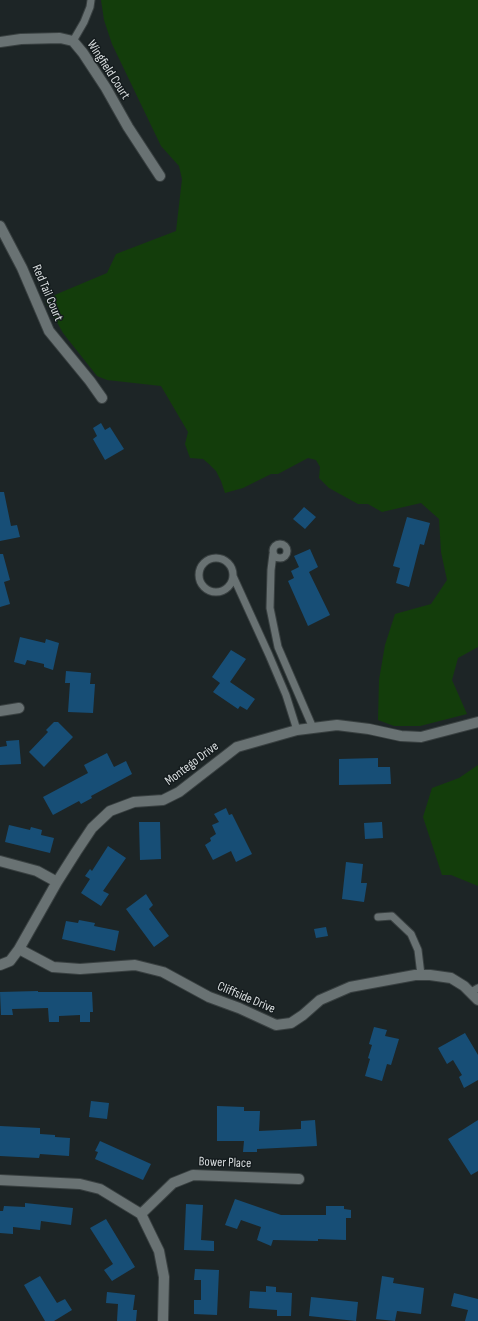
<!DOCTYPE html>
<style>
body{margin:0}
canvas{display:block;background:#1d2526}
</style>
<canvas width="478" height="1321"></canvas>
<script>
const ctx = document.querySelector('canvas').getContext('2d');
ctx.lineJoin = 'round';
function fill(path, color) { ctx.fillStyle = color; ctx.fill(path, 'evenodd'); }
const toPath = rows => new Path2D(rows.map(r => 'M' + r).join(''));
function trace(path, color, width, dash) { ctx.strokeStyle = color; ctx.lineWidth = width; ctx.lineCap = dash ? 'butt' : 'round'; ctx.setLineDash(dash || []); ctx.stroke(path); }
function drawText(font, color, halo, rows, align = 'center') {
  ctx.font = font + ' "Sofia Sans Condensed",sans-serif'; ctx.lineWidth = 3; ctx.setLineDash([]); ctx.textBaseline = 'middle'; ctx.strokeStyle = halo; ctx.fillStyle = color; for (const [text, x, y, turn = 0] of rows) {
    ctx.save(); ctx.translate(x, y); ctx.rotate((+turn || 0) * Math.PI / 180); ctx.textAlign = isNaN(turn) ? turn : align; if (halo) ctx.strokeText(text, 0, 0); ctx.fillText(text, 0, 0); ctx.restore();
  }
}
fill(toPath([
 [101,0,478,0,478,647,458,658,452,680,467,714,420,726,394,726,378,720,379,680,385,645,395,614,431,604,447,580,441,552,439,519,421,503,382,512,368,504,358,504,329,488,319,478,320,467,316,460,308,458,278,474,271,474,243,488,225,493,221,481,216,471,209,464,203,459,190,458,185,444,188,432,161,386,107,380,97,376,63,333,45,301,57,294,107,273,116,254,176,231,182,179,179,166,161,146,112,44,104,20],
 [478,765,478,886,451,875,442,875,423,817,432,788,459,778]
]), '#133d0b');
fill(toPath([
 [101,423,105,430,110,427,124,449,105,460,93,439,97,436,93,428],
 [0,492,4,492,11,526,17,525,20,537,0,541],
 [304,507,316,517,305,529,293,519],
 [407,517,430,523,424,545,420,544,409,587,396,583,400,568,393,566],
 [310,549,318,567,309,572,330,615,308,626,288,581,294,578,291,571,299,567,294,556],
 [0,554,3,554,10,580,4,582,10,604,0,607],
 [20,637,45,643,46,639,59,643,53,670,44,667,44,664,27,660,25,665,14,662],
 [231,650,246,659,230,682,255,699,247,710,240,706,238,709,213,692,220,683,212,677],
 [66,671,91,673,90,684,95,684,93,713,68,712,70,683,65,683],
 [54,722,58,722,73,737,44,767,29,752,48,732,46,730],
 [19,740,21,764,0,765,0,747,7,746,6,741],
 [107,753,114,767,126,761,132,774,91,796,92,798,81,804,79,801,53,815,43,797,88,773,84,765],
 [378,758,378,767,390,767,391,784,339,785,339,759],
 [226,808,229,815,232,814,252,854,236,862,231,851,213,860,205,845,211,841,210,838,216,834,212,825,219,822,214,814],
 [139,822,160,822,161,859,140,860],
 [382,822,383,838,365,839,364,823],
 [9,825,30,830,31,827,42,830,41,835,54,838,50,853,5,842],
 [108,846,126,858,103,891,109,894,101,906,81,893,90,879,85,876,90,869,92,871],
 [346,862,363,864,361,883,367,883,364,902,342,899],
 [146,894,153,905,149,909,169,936,154,947,126,909],
 [79,920,95,923,94,926,119,931,115,951,62,939,66,921,78,923],
 [326,927,328,936,316,938,314,929],
 [38,991,38,992,92,992,93,1012,90,1012,90,1022,80,1022,80,1015,59,1016,59,1022,49,1022,48,1008,12,1009,13,1015,1,1015,0,992],
 [374,1027,387,1030,385,1036,399,1039,391,1065,387,1064,382,1081,365,1076,370,1059,368,1058,372,1045,369,1044],
 [465,1033,478,1055,478,1080,464,1088,459,1077,462,1075,453,1060,447,1064,438,1048],
 [91,1101,109,1103,107,1119,89,1117],
 [217,1106,244,1107,244,1111,260,1111,259,1131,301,1129,301,1121,315,1120,317,1146,257,1149,257,1152,243,1152,244,1141,217,1141],
 [478,1120,478,1171,471,1175,448,1139],
 [0,1126,40,1128,40,1134,55,1135,55,1137,70,1138,69,1156,40,1154,39,1158,0,1156],
 [100,1141,151,1164,143,1180,95,1159,98,1152,95,1151],
 [235,1199,281,1215,326,1215,326,1206,344,1206,344,1209,351,1210,351,1218,346,1218,346,1240,318,1239,318,1241,273,1240,271,1246,257,1240,261,1227,241,1220,237,1229,225,1225],
 [25,1203,73,1208,71,1225,41,1221,40,1230,13,1227,13,1234,0,1233,0,1211,3,1211,4,1206,25,1207],
 [186,1204,203,1205,201,1240,214,1241,214,1251,184,1250],
 [106,1219,135,1267,112,1281,104,1270,113,1264,90,1228],
 [195,1269,219,1270,217,1315,194,1314,194,1300,201,1300,201,1280,194,1280],
 [40,1276,57,1303,65,1299,72,1310,54,1321,45,1321,24,1285],
 [382,1276,394,1278,393,1283,424,1288,421,1314,397,1311,395,1321,376,1319],
 [266,1286,276,1287,276,1292,292,1293,291,1316,277,1316,277,1310,249,1308,250,1291,266,1292],
 [107,1292,135,1295,133,1310,137,1310,136,1321,117,1321,118,1304,106,1303],
 [454,1293,478,1299,478,1321,465,1321,468,1310,451,1306],
 [311,1297,358,1302,356,1321,309,1316]
]), '#174e76');
const service = toPath([
 [73,41,84,22,90,7,91,0],
 '273 551a7 7 0 1 1 14 0a7 7 0 1 1-14 0Z',
 [273,554,271,570,270,608,278,647,313,728],
 '199 575a17 17 0 1 1 34 0a17 17 0 1 1-34 0Z',
 [233,576,269,655,286,695,297,730],
 [378,917,392,916,411,934,418,950,421,975],
 [471,992,478,988]
]);
const minor = toPath([
 [0,42,21,39,60,38,73,41,83,53,106,88,128,127,160,176],
 [0,226,22,268,49,331,90,381,102,398],
 [0,711,19,708],
 [0,861,37,871,57,882],
 [19,949,53,967,80,969,135,965,163,972,209,997,239,1008,276,1025,291,1023,303,1015,320,1000,350,987,415,975,430,975,451,978,464,986,478,1000],
 [0,965,10,961,19,949,57,882,76,852,92,828,110,811,134,802,163,800,179,792,237,747,297,730,337,725,369,729,401,736,421,737,478,722],
 [0,1180,80,1184,100,1189,141,1214,159,1251,164,1277,163,1321],
 [141,1214,173,1183,193,1175,299,1179]
]);
trace(service, '#394041', 9);
trace(minor, '#394041', 12);
trace(service, '#697273', 7);
trace(minor, '#697273', 10);
drawText('13px', '#d8ddde', '#141b1d', [
 ["Wingfield Court",108,70,57],
 ["Red Tail Court",47,293,67],
 ["Montego Drive",192,764,-37],
 ["Cliffside Drive",246,998,23],
 ["Bower Place",225,1163,2]
]);
</script>
